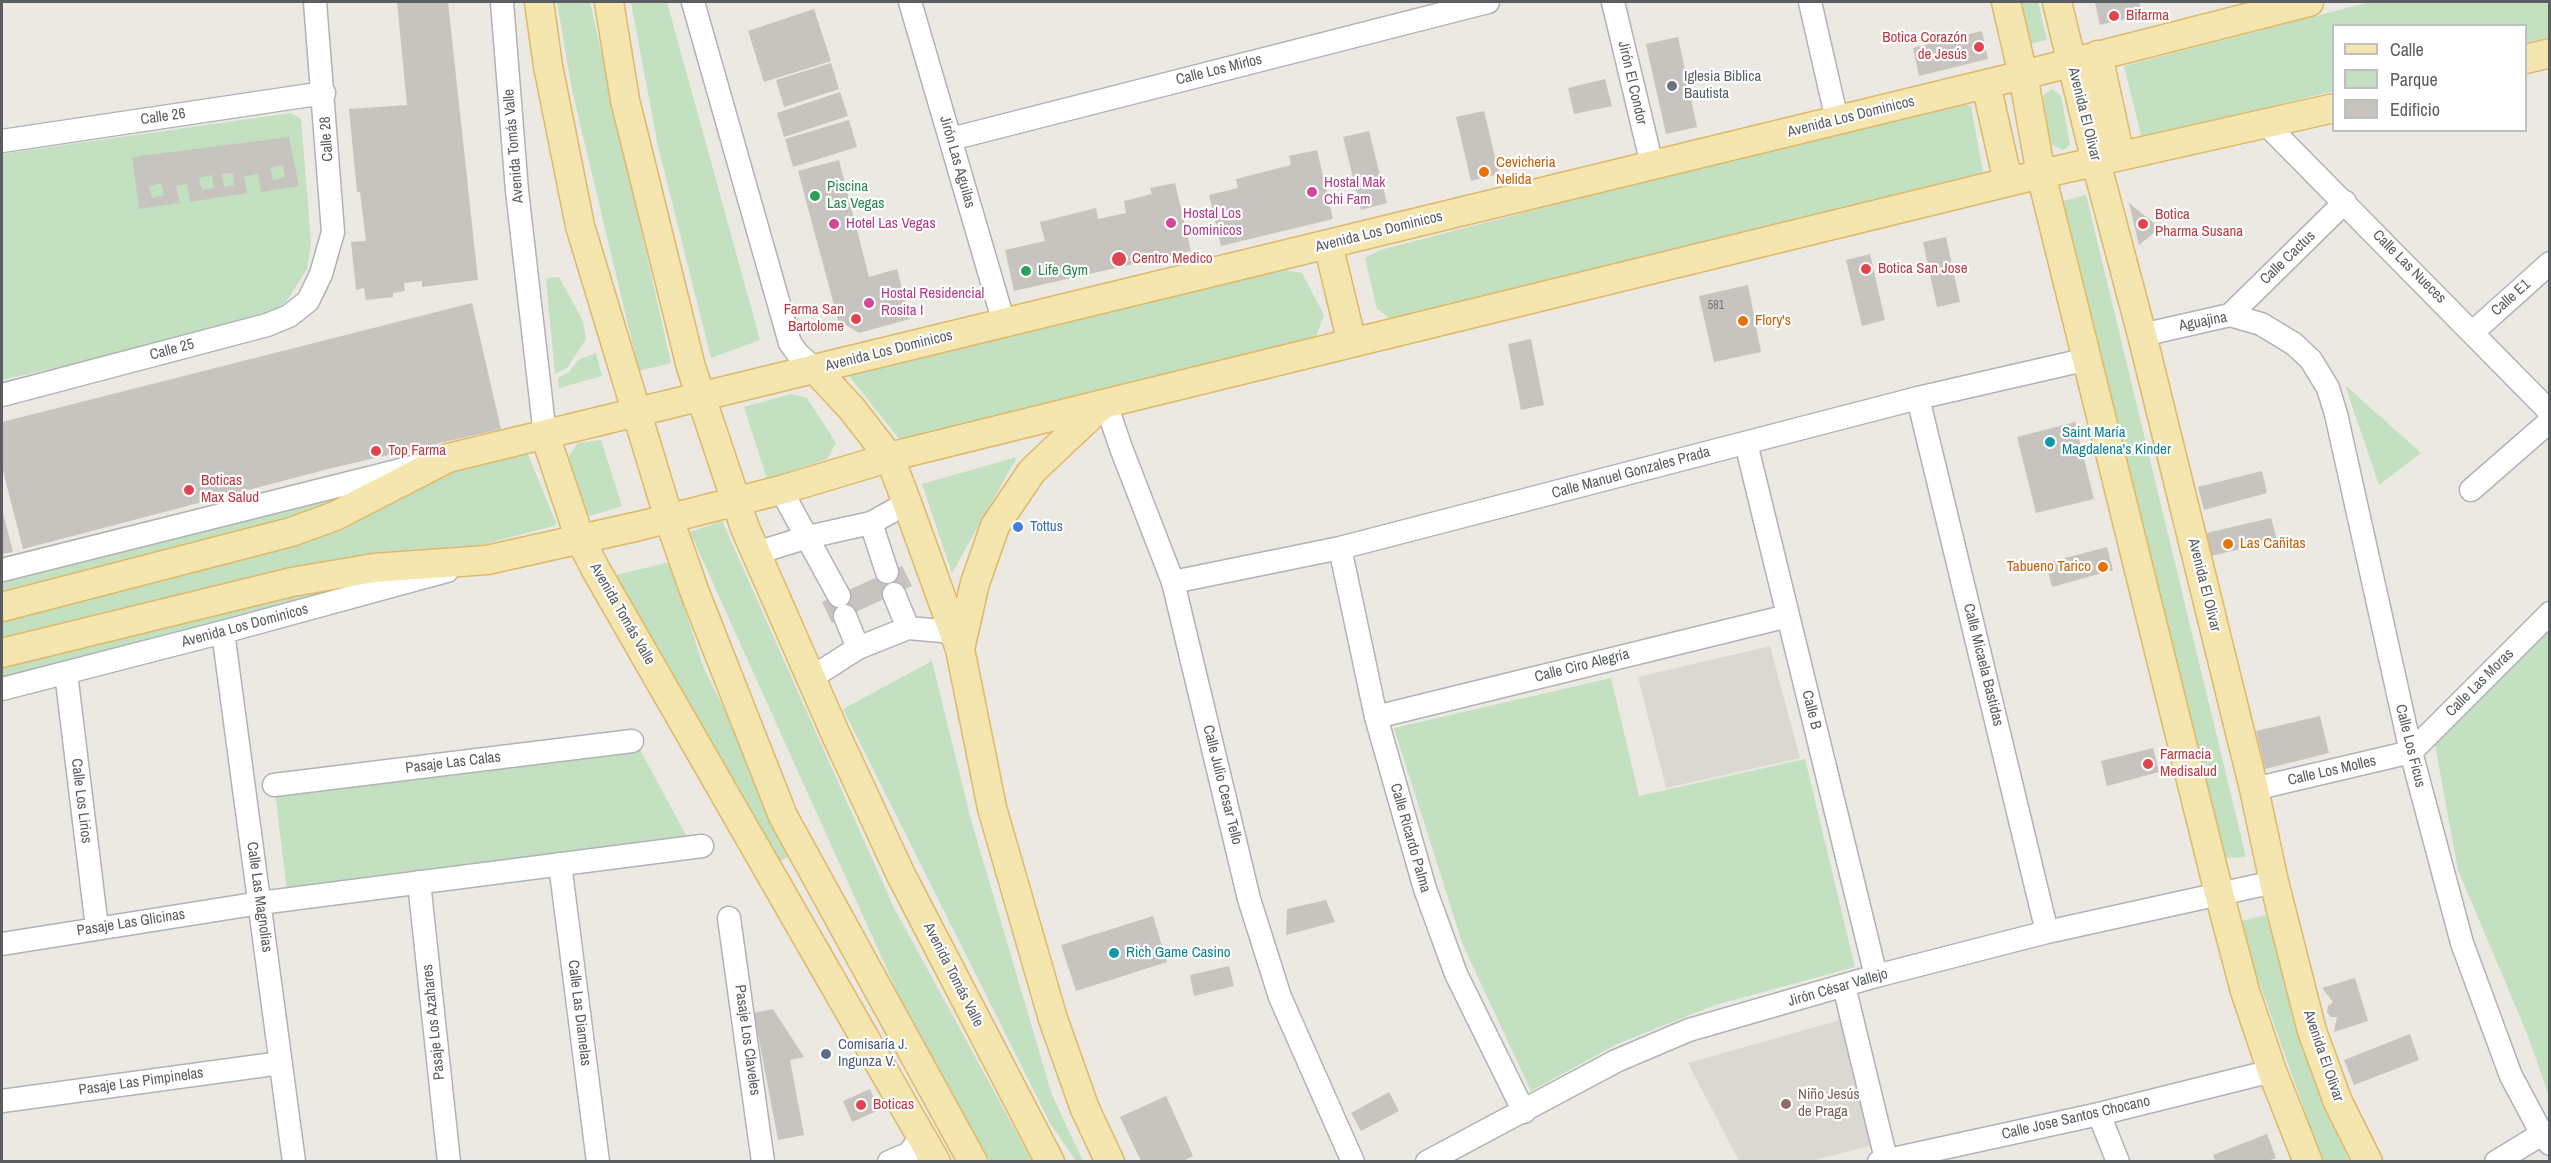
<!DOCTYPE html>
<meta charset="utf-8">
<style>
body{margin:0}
#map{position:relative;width:2551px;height:1163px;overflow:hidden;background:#ebe9e2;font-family:"Archivo Narrow",sans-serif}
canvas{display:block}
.frame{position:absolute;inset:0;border:3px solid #5a5e61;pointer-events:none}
.legend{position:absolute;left:2332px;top:24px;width:195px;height:108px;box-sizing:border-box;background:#fff;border:2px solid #bdbfc0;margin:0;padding:8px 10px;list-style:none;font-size:18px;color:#5a5e61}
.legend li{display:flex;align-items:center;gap:12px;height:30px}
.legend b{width:30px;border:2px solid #bdbfc0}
</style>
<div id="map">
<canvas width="2551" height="1163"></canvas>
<div class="frame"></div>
<ul class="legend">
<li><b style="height:8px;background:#f4e6ae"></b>Calle</li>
<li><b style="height:16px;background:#c3e0c1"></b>Parque</li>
<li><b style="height:16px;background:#c7c4bf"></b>Edificio</li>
</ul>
</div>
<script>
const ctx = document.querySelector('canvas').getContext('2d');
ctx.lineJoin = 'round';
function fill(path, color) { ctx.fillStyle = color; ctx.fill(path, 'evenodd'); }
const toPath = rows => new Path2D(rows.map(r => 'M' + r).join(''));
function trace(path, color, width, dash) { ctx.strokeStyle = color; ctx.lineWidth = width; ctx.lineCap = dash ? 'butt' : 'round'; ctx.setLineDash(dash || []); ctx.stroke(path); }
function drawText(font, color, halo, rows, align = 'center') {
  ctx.font = font + ' "Archivo Narrow",sans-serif'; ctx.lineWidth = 4.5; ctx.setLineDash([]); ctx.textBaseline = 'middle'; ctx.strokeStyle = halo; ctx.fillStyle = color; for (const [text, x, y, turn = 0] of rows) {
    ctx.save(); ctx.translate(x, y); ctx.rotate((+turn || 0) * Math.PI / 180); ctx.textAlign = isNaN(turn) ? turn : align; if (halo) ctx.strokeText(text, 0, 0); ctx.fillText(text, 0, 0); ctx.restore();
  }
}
fill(toPath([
 [1770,646,1800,758,1666,788,1638,677],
 [1840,1020,1874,1145,1811,1161,1739,1161,1688,1063]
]), '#dbd8d1');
fill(toPath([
 [557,2,590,2,671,363,639,371,572,90],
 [631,2,667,2,760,340,711,358,658,146],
 [2014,2,2038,2,2047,40,2024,45],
 [2370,2,2549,2,2549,37,2526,43,2526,26,2334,26,2333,91,2142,139,2124,66],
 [2052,89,2061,96,2070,145,2063,150,2050,144,2043,96],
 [1950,102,1971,106,1984,178,1399,325,1377,309,1365,258,1380,250],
 [291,113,301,119,311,242,307,269,286,302,257,321,2,380,2,154],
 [2086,195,2246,857,2223,858,2059,202],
 [1279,269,1302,273,1324,315,1316,337,900,440,849,376],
 [559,277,583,321,586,339,567,368,555,374,546,279],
 [596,353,602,376,559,388,558,378,569,372,578,360],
 [2345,385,2421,453,2379,485],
 [791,394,807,398,836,443,827,459,767,479,744,407],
 [601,440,622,506,590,516,580,509,569,456,578,443],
 [527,452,557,525,477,546,420,554,2,641,2,617,479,464],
 [1017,457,952,573,922,484],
 [343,495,344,500,325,509,2,596,2,581],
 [722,521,894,908,1032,1161,990,1161,905,1009,690,532],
 [670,562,704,669,796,853,778,862,612,576],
 [375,584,2,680,2,663,305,587],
 [2549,618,2549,1096,2528,1036,2458,870,2433,734],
 [932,661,971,820,1052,1095,1083,1161,1076,1161,1050,1123,843,709],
 [1611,678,1639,796,1805,759,1855,967,1715,1005,1617,1044,1531,1091,1463,945,1394,728],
 [638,746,689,841,287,891,275,791],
 [2266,915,2313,1065,2349,1161,2323,1161,2322,1160,2238,922]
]), '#c3e0c1');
fill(toPath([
 [397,2,448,2,478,280,422,287,422,281,404,283,405,291,393,293,393,297,366,300,364,288,356,290,351,242,366,241,360,192,357,192,349,109,407,105],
 [2100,2,2139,2,2142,15,2100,25,2095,3],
 [814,9,831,61,764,82,748,31],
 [1982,31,1988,59,1919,76,1913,48],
 [1678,37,1697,127,1666,134,1646,44],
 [831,63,839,89,784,107,776,80],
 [1605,79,1612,106,1574,114,1568,88],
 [840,92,848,116,784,137,777,113],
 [1484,111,1499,174,1471,181,1456,117],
 [849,120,857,147,793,167,785,139],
 [1369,131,1387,203,1361,210,1343,137],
 [289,137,299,186,261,192,258,174,244,176,247,193,190,202,187,184,176,186,180,203,139,209,132,157],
 [283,165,285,177,273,180,270,168],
 [233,173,234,185,224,187,222,174],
 [212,175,214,188,202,190,199,178],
 [161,183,164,195,152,198,149,186],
 [1317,150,1333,219,1221,246,1209,195,1238,188,1236,179,1291,165,1289,156],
 [839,160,869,277,897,269,910,319,859,333,838,320,798,171],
 [1175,183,1191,251,1014,291,1005,250,1045,241,1040,222,1096,208,1098,219,1126,213,1124,201,1152,194,1150,188],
 [2129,203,2160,228,2139,245],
 [1946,237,1960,302,1937,307,1923,242],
 [1870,254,1885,320,1862,326,1846,260],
 [1748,285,1761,352,1714,362,1699,296],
 [472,303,501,429,332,468,23,549,2,467,2,422],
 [1531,339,1544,405,1521,410,1508,344],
 [2075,422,2094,499,2036,513,2017,437],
 [2262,471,2267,493,2204,510,2198,487],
 [2,509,13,552,2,554],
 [2271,518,2277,540,2211,556,2206,533],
 [2107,547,2113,570,2052,587,2046,563],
 [902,566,912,586,832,623,822,602],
 [2320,716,2329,753,2265,769,2256,731],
 [2153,748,2159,772,2107,786,2101,761],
 [1326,900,1335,922,1286,935,1287,909],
 [1153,916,1167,962,1076,991,1061,945],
 [1229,966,1234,986,1194,996,1190,975],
 [2355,978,2368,1021,2334,1032,2337,1017,2331,1017,2327,1012,2328,1006,2333,1002,2322,988],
 [773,1009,804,1057,790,1060,804,1135,778,1140,754,1013],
 [2410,1034,2419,1060,2354,1085,2344,1060],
 [870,1089,879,1110,852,1122,843,1101],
 [1389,1092,1399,1111,1361,1131,1351,1113],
 [1166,1096,1193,1156,1183,1161,1141,1161,1120,1117],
 [2267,1134,2276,1158,2267,1161,2215,1161,2213,1155]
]), '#c7c4bf');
const minor = toPath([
 [502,2,517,191,545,435],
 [693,2,790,343,798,354,815,369],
 [910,2,1004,323],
 [1613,2,1652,165],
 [1810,2,1837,120],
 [2267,125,2550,412],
 [951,139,1488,2],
 [2,141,324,93],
 [2230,315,2345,202],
 [2473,332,2550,263],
 [2142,335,2230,315,2261,324,2294,344,2311,360,2328,388,2336,414,2411,752,2462,943,2511,1076,2542,1134,2550,1144],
 [2,395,267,325,289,316,308,301,321,274,333,232,315,2],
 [1918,398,2047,932],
 [1106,404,1121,448,1173,582,1249,899,1280,997,1353,1162],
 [1746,443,1876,976],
 [781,490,839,596],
 [2471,490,2550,421],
 [871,523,887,572],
 [1340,548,1376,717,1425,889,1456,974,1524,1112],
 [756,553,808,537,871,523,907,503],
 [2,570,417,466],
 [1173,582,1340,548,1918,398,2088,359],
 [894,594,908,628,954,632],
 [845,616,858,648],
 [223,632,294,1162],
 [66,673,97,928],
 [811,678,858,648,908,628],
 [2,689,223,632,447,571],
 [1376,717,1788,616],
 [274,785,632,741],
 [2254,789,2411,752,2550,613],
 [560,864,598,1162],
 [419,882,449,1162],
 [729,918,763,1162],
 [2,944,260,903,702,846],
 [1844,986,1886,1159],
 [2,1101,281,1063],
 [2099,1114,2118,1162],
 [889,1162,908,1154,922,1137],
 [1427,1162,1616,1061,1689,1030,1876,976,2047,932,2274,882],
 [1879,1162,2099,1114,2272,1071],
 [2496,1162,2542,1134,2550,1132]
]);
const major = toPath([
 [539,2,548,66,580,226,669,519,695,593,783,816,973,1162],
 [609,2,625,100,691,367,745,528,836,735,901,875,1050,1162],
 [2006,2,2023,75,2041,174,2219,893,2245,991,2272,1071,2308,1162],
 [2057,2,2096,162,2142,335,2254,789,2274,882,2312,1031,2338,1102,2368,1162],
 [2098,55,2120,156],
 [2526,59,2550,53],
 [1986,84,2008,182],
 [1328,244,1352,343],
 [815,369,852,409,890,458,907,503,960,649,992,808,1053,1019,1085,1109,1110,1162],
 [545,435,580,539,596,570,936,1162],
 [2,607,291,532,335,516,448,458,2023,75,2309,2],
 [960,649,975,583,995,526,1032,471,1101,406],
 [2,653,292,582,374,568,487,560,639,526,781,490,901,454,1103,404,2041,174,2334,108]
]);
trace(minor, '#b0b3b6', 25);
trace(major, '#dfb868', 31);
trace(minor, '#fff', 22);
trace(major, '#f4e6ae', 28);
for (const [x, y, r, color] of [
 [2114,16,6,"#e0444e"],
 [1979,47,6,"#e0444e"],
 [1672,86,6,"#6b7280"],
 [1484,172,6,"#e8710a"],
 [1312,192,6,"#d1479c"],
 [815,196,6,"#2e9e5b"],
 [1171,223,6,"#d1479c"],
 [834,224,6,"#d1479c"],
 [2143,224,6,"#e0444e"],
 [1119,259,8,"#e0444e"],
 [1866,269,6,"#e0444e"],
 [1026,271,6,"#2e9e5b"],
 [869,303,6,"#d1479c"],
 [856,319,6,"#e0444e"],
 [1743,321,6,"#e8710a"],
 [2050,442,6,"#0f9aa8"],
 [376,451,6,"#e0444e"],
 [189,490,6,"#e0444e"],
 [1018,527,6,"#3f7fe0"],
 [2228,544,6,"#e8710a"],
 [2103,567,6,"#e8710a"],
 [2148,764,6,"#e0444e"],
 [1114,953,6,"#0f9aa8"],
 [826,1054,6,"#5c6f8a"],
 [1786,1104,6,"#8d6e63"],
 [861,1105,6,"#e0444e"]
]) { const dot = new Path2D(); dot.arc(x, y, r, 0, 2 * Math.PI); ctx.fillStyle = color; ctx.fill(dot); trace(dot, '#fff', 2); }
drawText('12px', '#757878', null, [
 ["581",1716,306]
]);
drawText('15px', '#be3a42', '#fff', [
 ["Bifarma",2126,16],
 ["Botica Corazón",1967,38,"right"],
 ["de Jesús",1967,55,"right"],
 ["Botica",2155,215],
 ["Pharma Susana",2155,232],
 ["Centro Medico",1132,259],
 ["Botica San Jose",1878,269],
 ["Farma San",844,310,"right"],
 ["Bartolome",844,327,"right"],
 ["Top Farma",388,451],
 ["Boticas",201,481],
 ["Max Salud",201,498],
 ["Farmacia",2160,755],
 ["Medisalud",2160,772],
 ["Boticas",873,1105]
], 'left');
drawText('15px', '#5a5e61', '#fff', [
 ["Calle Los Mirlos",1219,70,-14],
 ["Jirón El Condor",1632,83,77],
 ["Avenida El Olivar",2084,114,76],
 ["Calle 26",163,117,-8],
 ["Avenida Los Dominicos",1851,117,-14],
 ["Calle 28",327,139,-94],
 ["Avenida Tomás Valle",514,146,-95],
 ["Jirón Las Aguilas",957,162,74],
 ["Avenida Los Dominicos",1379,232,-14],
 ["Calle Cactus",2288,258,-44],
 ["Calle Las Nueces",2409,267,45],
 ["Calle E1",2511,298,-42],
 ["Aguajina",2203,322,-11],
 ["Calle 25",172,350,-15],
 ["Avenida Los Dominicos",889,351,-14],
 ["Calle Manuel Gonzales Prada",1631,473,-15],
 ["Avenida El Olivar",2204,585,76],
 ["Avenida Tomás Valle",622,614,60],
 ["Avenida Los Dominicos",245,626,-15],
 ["Calle Micaela Bastidas",1983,665,76],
 ["Calle Ciro Alegría",1582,666,-14],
 ["Calle Las Moras",2480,683,-45],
 ["Calle B",1811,710,76],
 ["Calle Los Ficus",2410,746,76],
 ["Pasaje Las Calas",453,763,-7],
 ["Calle Los Molles",2332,771,-13],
 ["Calle Julio Cesar Tello",1222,785,76],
 ["Calle Los Lirios",81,801,83],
 ["Calle Ricardo Palma",1410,838,74],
 ["Calle Las Magnolias",259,897,82],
 ["Pasaje Las Glicinas",131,923,-9],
 ["Avenida Tomás Valle",953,975,63],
 ["Jirón César Vallejo",1838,988,-16],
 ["Calle Las Diamelas",579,1013,83],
 ["Pasaje Los Azahares",434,1022,-96],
 ["Pasaje Los Claveles",747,1040,82],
 ["Avenida El Olivar",2323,1056,71],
 ["Pasaje Las Pimpinelas",141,1082,-8],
 ["Calle Jose Santos Chocano",2076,1118,-13]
]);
drawText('15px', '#5b616d', '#fff', [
 ["Iglesia Biblica",1684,77],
 ["Bautista",1684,94]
], 'left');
drawText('15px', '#c56008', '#fff', [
 ["Cevicheria",1496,163],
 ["Nelida",1496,180],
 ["Flory's",1755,321],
 ["Las Cañitas",2240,544],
 ["Tabueno Tarico",2091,567,"right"]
], 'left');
drawText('15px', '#b23c85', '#fff', [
 ["Hostal Mak",1324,183],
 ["Chi Fam",1324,200],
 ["Hostal Los",1183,214],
 ["Dominicos",1183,231],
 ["Hotel Las Vegas",846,224],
 ["Hostal Residencial",881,294],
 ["Rosita I",881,311]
], 'left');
drawText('15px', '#27864d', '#fff', [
 ["Piscina",827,187],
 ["Las Vegas",827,204],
 ["Life Gym",1038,271]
], 'left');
drawText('15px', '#0d838f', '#fff', [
 ["Saint María",2062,433],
 ["Magdalena's Kinder",2062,450],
 ["Rich Game Casino",1126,953]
], 'left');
drawText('15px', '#366cbe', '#fff', [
 ["Tottus",1030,527]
], 'left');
drawText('15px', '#4e5e75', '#fff', [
 ["Comisaría J.",838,1045],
 ["Ingunza V.",838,1062]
], 'left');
drawText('15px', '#785e54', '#fff', [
 ["Niño Jesús",1798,1095],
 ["de Praga",1798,1112]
], 'left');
</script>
